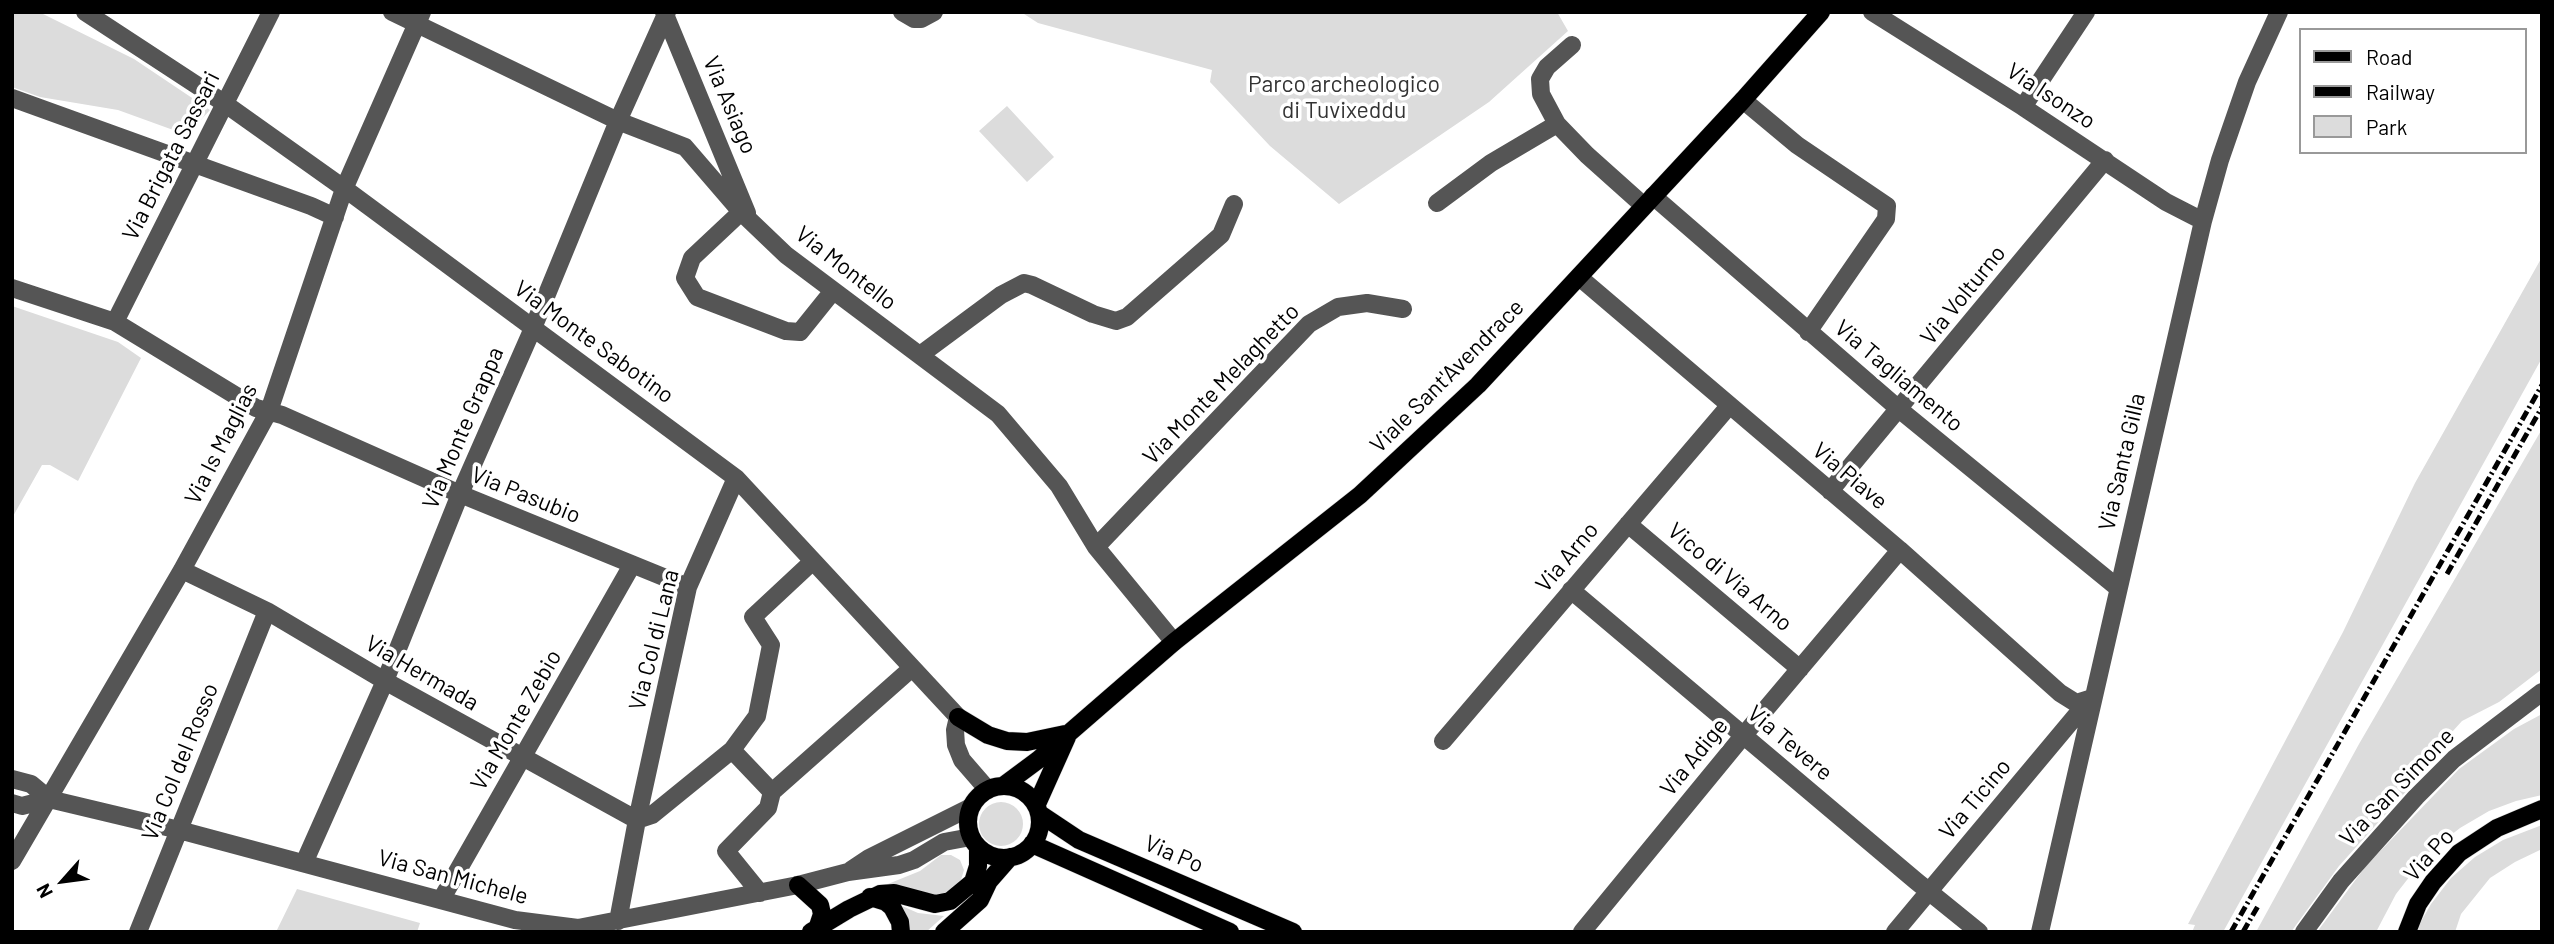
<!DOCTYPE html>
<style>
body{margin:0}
#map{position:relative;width:2554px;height:944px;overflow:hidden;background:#fff;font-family:Barlow,sans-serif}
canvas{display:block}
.frame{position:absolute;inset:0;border:14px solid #000;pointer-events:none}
.legend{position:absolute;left:2299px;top:28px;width:228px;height:126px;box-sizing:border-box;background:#fff;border:2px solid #999;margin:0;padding:9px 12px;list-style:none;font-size:21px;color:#000}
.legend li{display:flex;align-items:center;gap:14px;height:35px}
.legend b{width:35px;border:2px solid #999}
.north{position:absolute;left:28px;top:846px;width:70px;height:70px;-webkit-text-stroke:5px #fff;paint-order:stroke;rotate:242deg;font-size:19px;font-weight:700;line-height:28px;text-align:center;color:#000}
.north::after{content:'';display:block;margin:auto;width:24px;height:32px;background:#000;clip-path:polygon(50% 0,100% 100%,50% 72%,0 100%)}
</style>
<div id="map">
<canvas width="2554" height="944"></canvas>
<div class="frame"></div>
<ul class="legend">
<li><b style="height:9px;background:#000"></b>Road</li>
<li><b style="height:9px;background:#000"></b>Railway</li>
<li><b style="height:19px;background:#dcdcdc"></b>Park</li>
</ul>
<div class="north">N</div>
</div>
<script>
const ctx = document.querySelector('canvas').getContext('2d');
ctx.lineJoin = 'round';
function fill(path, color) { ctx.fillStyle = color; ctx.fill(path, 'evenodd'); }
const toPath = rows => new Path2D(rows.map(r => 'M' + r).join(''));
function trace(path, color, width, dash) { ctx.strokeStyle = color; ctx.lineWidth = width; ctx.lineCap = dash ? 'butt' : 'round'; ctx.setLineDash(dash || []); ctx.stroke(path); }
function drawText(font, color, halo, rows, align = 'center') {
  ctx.font = font + ' Barlow,sans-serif'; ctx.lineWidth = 7; ctx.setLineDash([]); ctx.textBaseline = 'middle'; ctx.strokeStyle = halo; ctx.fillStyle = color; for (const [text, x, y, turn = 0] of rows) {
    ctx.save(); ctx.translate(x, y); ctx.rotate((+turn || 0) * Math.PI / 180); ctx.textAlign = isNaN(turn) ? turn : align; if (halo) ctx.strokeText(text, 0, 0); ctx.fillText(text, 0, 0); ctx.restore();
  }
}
fill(toPath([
 [12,12,39,12,134,59,210,110,187,135,118,110,40,97,12,87],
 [1021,12,1557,12,1568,31,1489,102,1339,204,1270,146,1210,82,1212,70,1038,23],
 [1007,106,1054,157,1027,182,979,131],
 [2542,257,2542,358,2223,932,2192,932,2195,925,2188,924,2343,632,2415,483],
 [12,306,118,342,141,358,78,481,50,465,42,465,12,518],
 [2542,429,2542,669,2499,702,2462,721,2442,743,2428,767,2339,866,2291,932,2256,932,2359,744],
 [2542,714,2542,795,2516,801,2489,811,2460,828,2428,853,2396,894,2376,932,2317,932,2365,867,2459,769,2514,729],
 '979 824a22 22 0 1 1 44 0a22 22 0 1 1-44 0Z',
 [2542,825,2542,849,2515,862,2490,878,2461,914,2455,932,2415,932,2431,904,2451,878,2475,857,2503,840],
 [941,855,951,855,960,860,964,870,960,883,950,890,940,895,929,895,888,884,920,871],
 [297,889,420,923,417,932,276,932],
 [902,906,918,913,944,916,926,932,909,932,907,917]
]), '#dcdcdc');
const major = toPath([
 [958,717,988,735,1007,741,1027,742,1065,734],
 [1003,786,1038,760,1174,642,1360,495,1478,385,1743,100,1821,12],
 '968 822a36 36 0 1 1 72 0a36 36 0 1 1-72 0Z',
 [1037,804,1067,737],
 [1040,814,1079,840,1293,932],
 [1032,844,1230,932],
 [798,885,820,905,822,914,818,926],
 [870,897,886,902,892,907,900,922,901,932],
 [811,932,849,909,880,894,894,893,935,904,950,901,973,882,978,866,978,848],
 [944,932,980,900,989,881,1010,857],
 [2407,932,2418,904,2433,882,2459,853,2497,828,2542,809]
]);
trace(major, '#dbdbdb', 19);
trace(toPath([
 [85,12,224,103,352,194,736,478,958,717,955,730,956,745,962,760,988,790],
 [392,12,618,121,685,147,741,212,786,255,998,414,1059,486,1096,547,1174,642],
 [664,12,747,213],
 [902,12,914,19,921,19,934,12],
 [1872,12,2023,107,2166,202,2203,221],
 [1572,45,1547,67,1540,79,1541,94,1557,124,1587,155,1644,206],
 [12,98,311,206,335,217],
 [1743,100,1797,145,1887,206,1886,219,1808,332],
 [2023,107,2086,12],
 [1653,196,1900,410,2118,588],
 [1437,203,1491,163,1557,124],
 [741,212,692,258,685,278,697,297,786,331,800,332,833,291],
 [1579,277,1900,550,2060,693,2076,703,2092,698],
 [12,288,115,322,256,408,282,415,460,494,688,587],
 [115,322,271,12],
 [920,355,1001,295,1024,283,1032,285,1093,314,1116,321,1127,317,1221,235,1234,204],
 [1830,491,2105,160],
 [1628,524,1800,669],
 [1096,547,1309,324,1338,307,1367,303,1403,309],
 [182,570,267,611,385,681,637,820,652,815,732,750,757,716,771,645,753,617,812,562],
 [1571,590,1916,881,1979,932],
 [1443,741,1729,406],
 [732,750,772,792],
 [12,779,31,784,49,799,179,830,515,920,578,928,798,885,848,872,899,865,914,860,944,842,971,837],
 [12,803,22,806,49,799],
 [12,861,182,570,269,411,344,189,422,12],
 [304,863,385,681,460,494,533,328,618,121,667,12],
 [851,870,869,858,971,807],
 [760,893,726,851,768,808,772,792,912,668],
 [441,900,632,565],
 [618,921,637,820,688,587,736,478],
 [138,932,267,611],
 [1582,932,1743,736,1900,550],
 [1895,932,2089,700],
 [2040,932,2203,221,2220,160,2247,82,2279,12],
 [2304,932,2341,881,2416,797,2454,759,2542,692]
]), '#555', 18);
trace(major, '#000', 18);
trace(toPath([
 [2447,574,2542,407],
 [2231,932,2542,385],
 [2243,932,2258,906]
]), '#000', 5, [10, 3.5, 2, 3.5]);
drawText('23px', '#333', '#fff', [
 ["Parco archeologico",1344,84],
 ["di Tuvixeddu",1344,110]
]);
drawText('23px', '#000', '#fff', [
 ["Via Isonzo",2051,96,33],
 ["Via Asiago",730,105,67],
 ["Via Brigata Sassari",171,156,-63],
 ["Via Montello",846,268,38],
 ["Via Volturno",1963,295,-51],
 ["Via Monte Sabotino",594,342,36],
 ["Viale Sant'Avendrace",1447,376,-45],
 ["Via Tagliamento",1899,376,40],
 ["Via Monte Melaghetto",1221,384,-46],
 ["Via Monte Grappa",463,428,-67],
 ["Via Is Maglias",221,444,-63],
 ["Via Santa Gilla",2122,462,-77],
 ["Via Piave",1850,476,40],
 ["Via Pasubio",526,495,22],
 ["Via Arno",1567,557,-50],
 ["Vico di Via Arno",1730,577,40],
 ["Via Col di Lana",654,640,-76],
 ["Via Hermada",422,673,30],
 ["Via Monte Zebio",516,720,-60],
 ["Via Tevere",1790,743,40],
 ["Via Adige",1694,757,-51],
 ["Via Col del Rosso",180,762,-68],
 ["Via San Simone",2397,787,-46],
 ["Via Ticino",1975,799,-50],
 ["Via Po",1174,854,23],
 ["Via Po",2429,855,-48],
 ["Via San Michele",453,877,15]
]);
</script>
